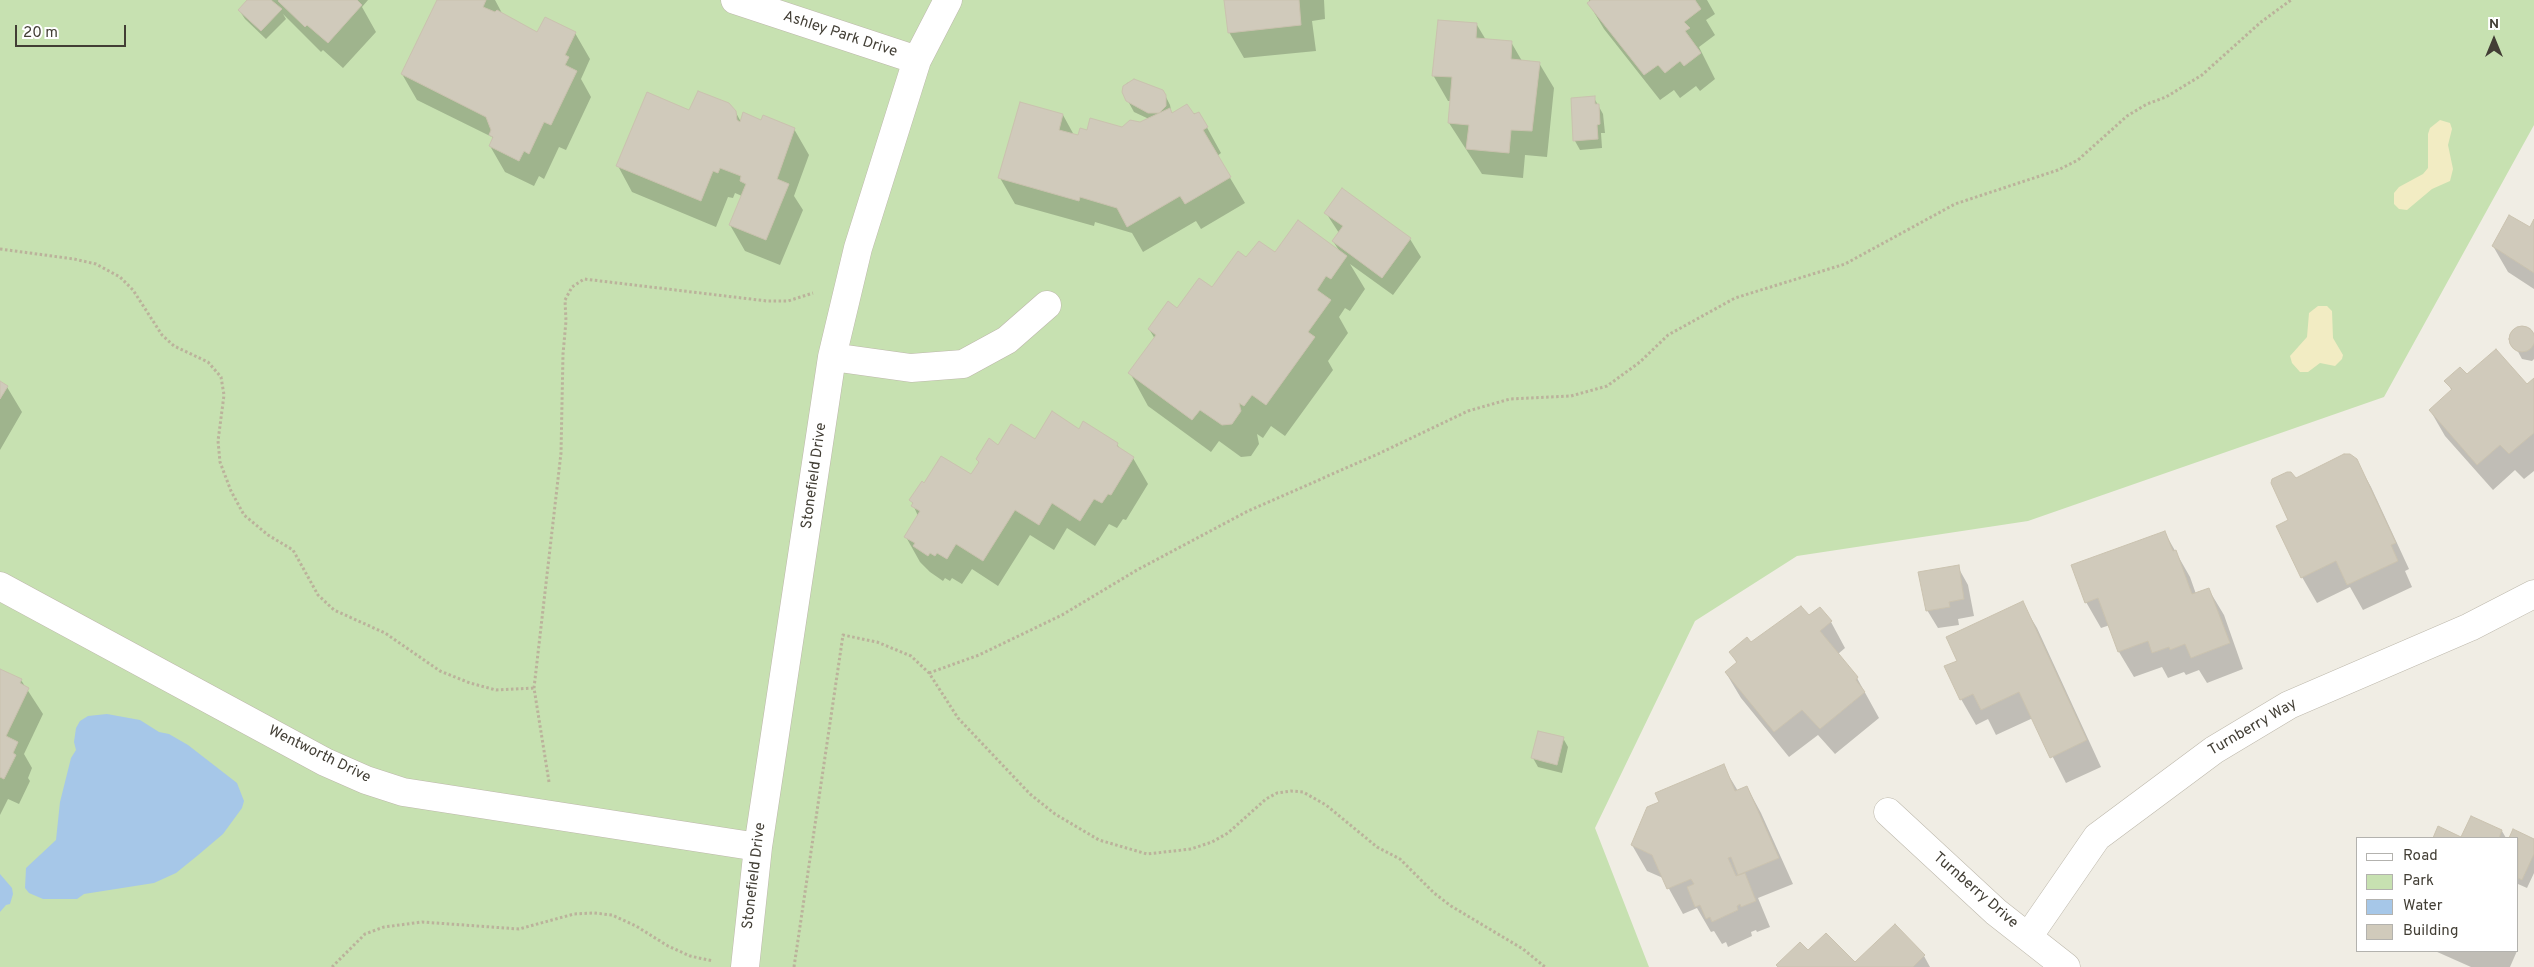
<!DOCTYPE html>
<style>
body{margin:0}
#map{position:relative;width:2534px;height:967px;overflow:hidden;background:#f0ede4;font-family:Overpass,sans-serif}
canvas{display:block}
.legend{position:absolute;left:2356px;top:837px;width:162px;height:115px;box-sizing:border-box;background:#fff;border:1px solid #b3b2ae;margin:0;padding:6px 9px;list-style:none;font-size:15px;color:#423e35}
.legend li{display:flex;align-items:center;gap:10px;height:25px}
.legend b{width:25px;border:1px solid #b3b2ae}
.north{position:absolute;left:2469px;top:15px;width:50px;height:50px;-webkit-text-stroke:4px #fff;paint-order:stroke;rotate:0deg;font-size:14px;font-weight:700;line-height:20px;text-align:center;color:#423e35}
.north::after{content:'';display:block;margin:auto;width:18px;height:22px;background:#423e35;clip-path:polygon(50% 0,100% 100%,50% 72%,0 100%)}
.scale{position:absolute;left:15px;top:25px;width:111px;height:22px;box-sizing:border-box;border:2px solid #423e35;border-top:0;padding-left:6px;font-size:15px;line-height:18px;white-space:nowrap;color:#423e35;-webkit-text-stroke:4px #fff;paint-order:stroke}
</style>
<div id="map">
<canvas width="2534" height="967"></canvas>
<ul class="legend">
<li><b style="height:6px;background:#fff"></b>Road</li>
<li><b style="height:14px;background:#c7e1b1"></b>Park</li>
<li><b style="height:14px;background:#a6c7e8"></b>Water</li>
<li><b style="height:14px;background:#d0cabb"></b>Building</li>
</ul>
<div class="north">N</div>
<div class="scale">20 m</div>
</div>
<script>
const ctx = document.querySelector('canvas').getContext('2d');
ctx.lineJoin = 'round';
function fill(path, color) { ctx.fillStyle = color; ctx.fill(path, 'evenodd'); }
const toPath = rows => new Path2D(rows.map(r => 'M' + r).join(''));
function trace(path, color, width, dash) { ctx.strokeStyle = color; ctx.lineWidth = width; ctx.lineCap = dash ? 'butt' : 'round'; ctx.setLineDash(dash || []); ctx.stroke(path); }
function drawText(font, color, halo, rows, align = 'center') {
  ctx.font = font + ' Overpass,sans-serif'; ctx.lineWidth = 4.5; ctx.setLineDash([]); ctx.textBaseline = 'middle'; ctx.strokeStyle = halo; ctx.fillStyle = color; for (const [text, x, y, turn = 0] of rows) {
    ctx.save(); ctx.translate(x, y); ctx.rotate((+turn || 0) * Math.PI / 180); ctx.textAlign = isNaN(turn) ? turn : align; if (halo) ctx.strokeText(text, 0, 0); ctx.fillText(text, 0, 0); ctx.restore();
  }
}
fill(toPath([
 [0,0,2534,0,2534,125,2384,397,2028,521,1797,556,1695,621,1595,828,1649,967,0,967]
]), '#c7e1b1');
fill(toPath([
 [2440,120,2450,123,2452,129,2448,145,2453,169,2450,181,2432,189,2407,210,2399,209,2394,204,2394,193,2399,187,2423,174,2428,168,2428,134,2430,128],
 [2318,306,2327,306,2332,311,2333,338,2343,355,2342,359,2335,366,2320,363,2308,372,2300,372,2292,363,2290,356,2307,337,2309,313]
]), '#f2ecc3');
fill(toPath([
 [107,714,140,720,159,732,169,734,188,745,237,783,244,801,242,808,223,834,197,856,176,873,154,883,84,894,77,899,43,899,29,893,25,888,26,868,56,840,60,802,71,758,76,750,74,742,76,728,80,721,88,716],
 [0,874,12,888,13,894,10,904,6,905,0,912]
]), '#a6c7e8');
fill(toPath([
 [249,0,368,0,362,7,376,32,343,68,323,50,321,52,283,14,286,19,266,39,245,19,239,10],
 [438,0,495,0,503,15,538,34,575,33,590,59,581,79,591,97,566,150,559,147,544,179,539,176,534,186,505,172,490,146,493,140,492,137,417,100,402,74],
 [1226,0,1324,0,1325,19,1312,21,1316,51,1244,58,1229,32],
 [1589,0,1707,0,1715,14,1706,20,1715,35,1699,47,1715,79,1700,91,1696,86,1680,98,1674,90,1660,100,1604,29,1589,4],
 [1477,25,1486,40,1511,42,1522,61,1539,63,1554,88,1547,157,1525,155,1523,178,1482,174,1449,123,1451,101,1448,101,1433,75],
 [1135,80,1163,91,1170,105,1172,115,1199,113,1221,153,1217,156,1245,203,1201,229,1196,221,1143,252,1132,233,1095,222,1094,226,1015,204,1000,178,1063,115,1074,135,1079,137,1088,131,1122,129,1149,119,1134,112,1123,92,1127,83],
 [1594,98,1603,114,1605,133,1601,133,1602,148,1580,150,1575,141,1572,99],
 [735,111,741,122,762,121,794,129,809,155,794,196,803,210,780,265,745,251,730,225,742,196,735,193,733,198,728,197,716,227,632,192,618,166,690,112],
 [1343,190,1410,239,1421,257,1393,295,1350,264,1365,289,1350,311,1345,308,1339,317,1348,333,1328,361,1333,370,1285,436,1271,426,1263,438,1257,434,1259,444,1251,456,1241,457,1219,441,1211,452,1148,406,1130,373,1155,339,1149,329,1213,289,1247,259,1275,254,1340,252,1333,241,1339,233,1326,213],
 [2534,222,2534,289,2508,272,2493,246,2530,228],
 [2522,326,2530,328,2534,335,2534,359,2532,361,2522,359,2511,339,2514,329],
 [2467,376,2527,386,2534,379,2534,471,2524,479,2515,470,2493,490,2445,436,2430,410,2452,391,2446,381],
 [0,383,7,387,22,412,0,450],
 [1079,430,1117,444,1121,451,1133,458,1148,484,1126,520,1123,519,1117,528,1109,524,1095,546,1067,528,1054,550,1030,535,998,586,972,569,962,584,952,578,950,581,945,578,943,581,930,572,920,562,906,537,918,516,911,500,925,484,971,476,979,463,977,459,999,446],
 [2356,460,2371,487,2409,569,2405,571,2412,587,2363,610,2350,587,2317,603,2302,577,2290,521,2273,480,2282,474,2291,473,2296,479],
 [2165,533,2190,577,2196,594,2209,590,2224,615,2243,669,2207,683,2199,670,2186,675,2184,672,2168,678,2162,667,2134,677,2119,652,2110,625,2101,628,2086,602],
 [1958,567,1968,585,1974,616,1958,619,1959,625,1938,628,1927,610],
 [2022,603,2037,628,2101,767,2066,783,2033,718,1996,735,1988,719,1976,725,1961,699,1958,661],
 [1809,617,1831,622,1845,648,1838,654,1857,678,1879,718,1835,754,1818,735,1789,757,1741,698,1726,673,1737,664,1731,652],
 [0,671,21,680,43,714,24,754,32,768,28,778,30,781,19,804,8,799,0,815],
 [1563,738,1568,747,1562,773,1538,767,1533,758],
 [1723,766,1738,791,1747,787,1761,813,1793,884,1758,898,1770,927,1757,932,1756,930,1751,932,1752,936,1728,947,1726,942,1722,944,1714,931,1711,932,1697,908,1683,914,1663,878,1647,871,1632,845,1661,802],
 [2472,818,2502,831,2506,838,2462,838],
 [2513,831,2534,840,2534,873,2527,888,2518,884,2518,838,2510,838],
 [1895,926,1924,956,1930,967,1779,967,1808,952,1855,964],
 [2435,951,2517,951,2510,967,2471,967]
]), '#0003');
const building = toPath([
 [247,0,271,0,282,9,261,31,238,10,247,0],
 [279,0,357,0,362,5,328,43,307,25,305,27,278,1,279,0],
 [437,0,486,0,483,7,495,12,497,10,537,32,545,17,576,32,565,55,569,57,565,65,577,71,551,125,544,122,529,154,524,151,519,161,489,146,493,137,489,135,491,130,486,117,401,74,437,0],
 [1224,0,1299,0,1301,25,1228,33,1224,0],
 [1591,0,1695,0,1701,9,1684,22,1690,28,1685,31,1701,53,1684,66,1680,61,1665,73,1658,65,1644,75,1587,3,1591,0],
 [1438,20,1477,23,1476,38,1512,41,1511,59,1540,62,1532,131,1511,130,1509,153,1466,149,1469,125,1448,123,1452,77,1432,76,1438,20],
 [1134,79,1163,90,1166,95,1166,106,1159,113,1148,113,1126,101,1122,92,1123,86,1134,79],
 [698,91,729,103,736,111,737,120,740,122,743,112,761,120,763,115,795,128,777,179,789,184,766,240,729,225,746,184,740,181,741,176,720,168,718,173,713,171,701,201,616,166,647,92,689,110,698,91],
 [1595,96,1595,104,1599,104,1600,124,1597,125,1598,139,1573,141,1571,98,1595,96],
 [1020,102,1063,114,1059,130,1078,135,1080,128,1087,130,1090,118,1122,127,1130,120,1140,122,1170,108,1172,113,1187,104,1194,114,1199,112,1208,127,1203,130,1231,177,1185,204,1180,196,1127,227,1117,208,1080,197,1079,201,998,178,1020,102],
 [1342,188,1411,238,1382,278,1332,241,1343,226,1324,213,1342,188],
 [2509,215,2530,227,2534,219,2534,273,2492,246,2509,215],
 [1298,220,1347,256,1331,279,1326,276,1317,290,1331,300,1308,332,1315,337,1266,405,1252,395,1244,406,1239,403,1241,411,1232,424,1222,425,1200,410,1192,420,1128,373,1156,335,1148,329,1168,301,1177,308,1199,278,1212,287,1238,251,1246,257,1259,241,1275,252,1298,220],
 '2509 339a13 13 0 1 1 26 0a13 13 0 1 1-26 0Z',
 [2496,349,2527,384,2534,378,2534,433,2509,454,2500,445,2477,465,2429,410,2452,389,2444,381,2460,367,2467,374,2496,349],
 [0,381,8,386,0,399,0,381],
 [1052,411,1079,429,1083,421,1118,443,1117,446,1134,457,1111,495,1108,494,1102,503,1094,499,1080,521,1052,503,1039,525,1015,510,983,561,956,544,947,559,937,553,935,556,930,553,928,556,913,546,915,543,904,537,920,511,911,506,913,503,909,500,922,481,924,483,941,456,971,474,979,462,976,459,989,438,998,445,1011,424,1035,439,1052,411],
 [2344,454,2350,454,2357,459,2396,543,2391,545,2398,561,2347,585,2336,561,2301,578,2276,526,2288,520,2271,483,2272,479,2287,472,2291,472,2296,478,2344,454],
 [2165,531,2173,551,2176,550,2192,594,2209,588,2230,643,2191,658,2185,644,2170,650,2169,647,2152,653,2148,641,2118,652,2098,598,2085,603,2071,565,2165,531],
 [1959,565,1964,599,1949,602,1950,607,1926,611,1918,572,1959,565],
 [2023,601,2087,740,2050,758,2019,692,1981,710,1973,694,1960,700,1944,666,1957,661,1946,637,2023,601],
 [1801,606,1809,615,1820,607,1832,621,1820,631,1858,677,1856,680,1865,692,1820,729,1802,710,1774,732,1725,672,1737,662,1729,652,1747,637,1751,642,1801,606],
 [0,669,22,679,20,683,29,688,6,736,18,742,13,753,16,755,4,779,0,777,0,669],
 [1538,731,1564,737,1557,765,1531,758,1538,731],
 [1724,764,1735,791,1747,786,1779,858,1738,875,1731,857,1728,858,1736,876,1745,873,1756,901,1741,907,1740,904,1737,906,1738,910,1712,922,1710,917,1706,919,1700,905,1695,907,1687,887,1694,884,1691,879,1667,889,1652,855,1631,845,1647,807,1659,802,1655,793,1724,764],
 [2471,816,2502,830,2499,838,2433,838,2438,826,2461,837,2471,816],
 [2513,829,2534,839,2534,854,2522,880,2518,878,2518,838,2509,838,2513,829],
 [1895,924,1925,955,1913,967,1778,967,1776,965,1800,942,1808,950,1826,933,1855,962,1895,924]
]);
fill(building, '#d0cabb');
trace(building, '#cac2af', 1);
const minor = toPath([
 [735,0,917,60],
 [832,357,911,368,963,364,1007,340,1047,305],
 [0,586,325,762,366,780,403,792,758,847],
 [1888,812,1996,912,2066,967],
 [2028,937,2097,837,2214,750,2289,705,2470,627,2534,594],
 [745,967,758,847,832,357,858,248,917,60,948,0]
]);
trace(minor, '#bdb8ab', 29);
trace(toPath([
 [0,249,74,259,96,264,120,277,133,290,162,335,174,346,208,362,221,377,224,395,218,441,220,462,231,491,244,515,268,535,293,550,318,595,334,610,385,633,440,671,470,683,496,690,534,688],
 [929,673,979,655,1062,615,1137,570,1248,511,1378,454,1468,411,1510,399,1571,396,1607,386,1640,362,1668,335,1735,298,1845,264,1955,204,2058,170,2078,160,2127,116,2147,104,2166,97,2202,75,2261,22,2291,0],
 [549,782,534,688,561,453,563,354,566,321,565,300,572,287,584,279,767,301,788,301,813,293],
 [332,967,365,934,384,927,422,922,519,929,574,914,594,913,612,915,636,926,668,946,690,956,713,961],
 [794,967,843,635,877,642,911,656,929,673,958,718,1030,794,1055,814,1099,840,1147,854,1191,849,1212,842,1228,833,1266,799,1277,793,1291,791,1303,792,1326,805,1377,847,1400,859,1434,893,1451,906,1523,949,1545,967]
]), '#bbb29b', 3, [2.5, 2.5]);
trace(minor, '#fff', 28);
drawText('15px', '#423e35', '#fff', [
 ["Ashley Park Drive",840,35,18],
 ["Stonefield Drive",815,476,-82],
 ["Turnberry Way",2253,728,-30],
 ["Wentworth Drive",319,755,26],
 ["Stonefield Drive",755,876,-83],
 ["Turnberry Drive",1975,891,41]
]);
</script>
